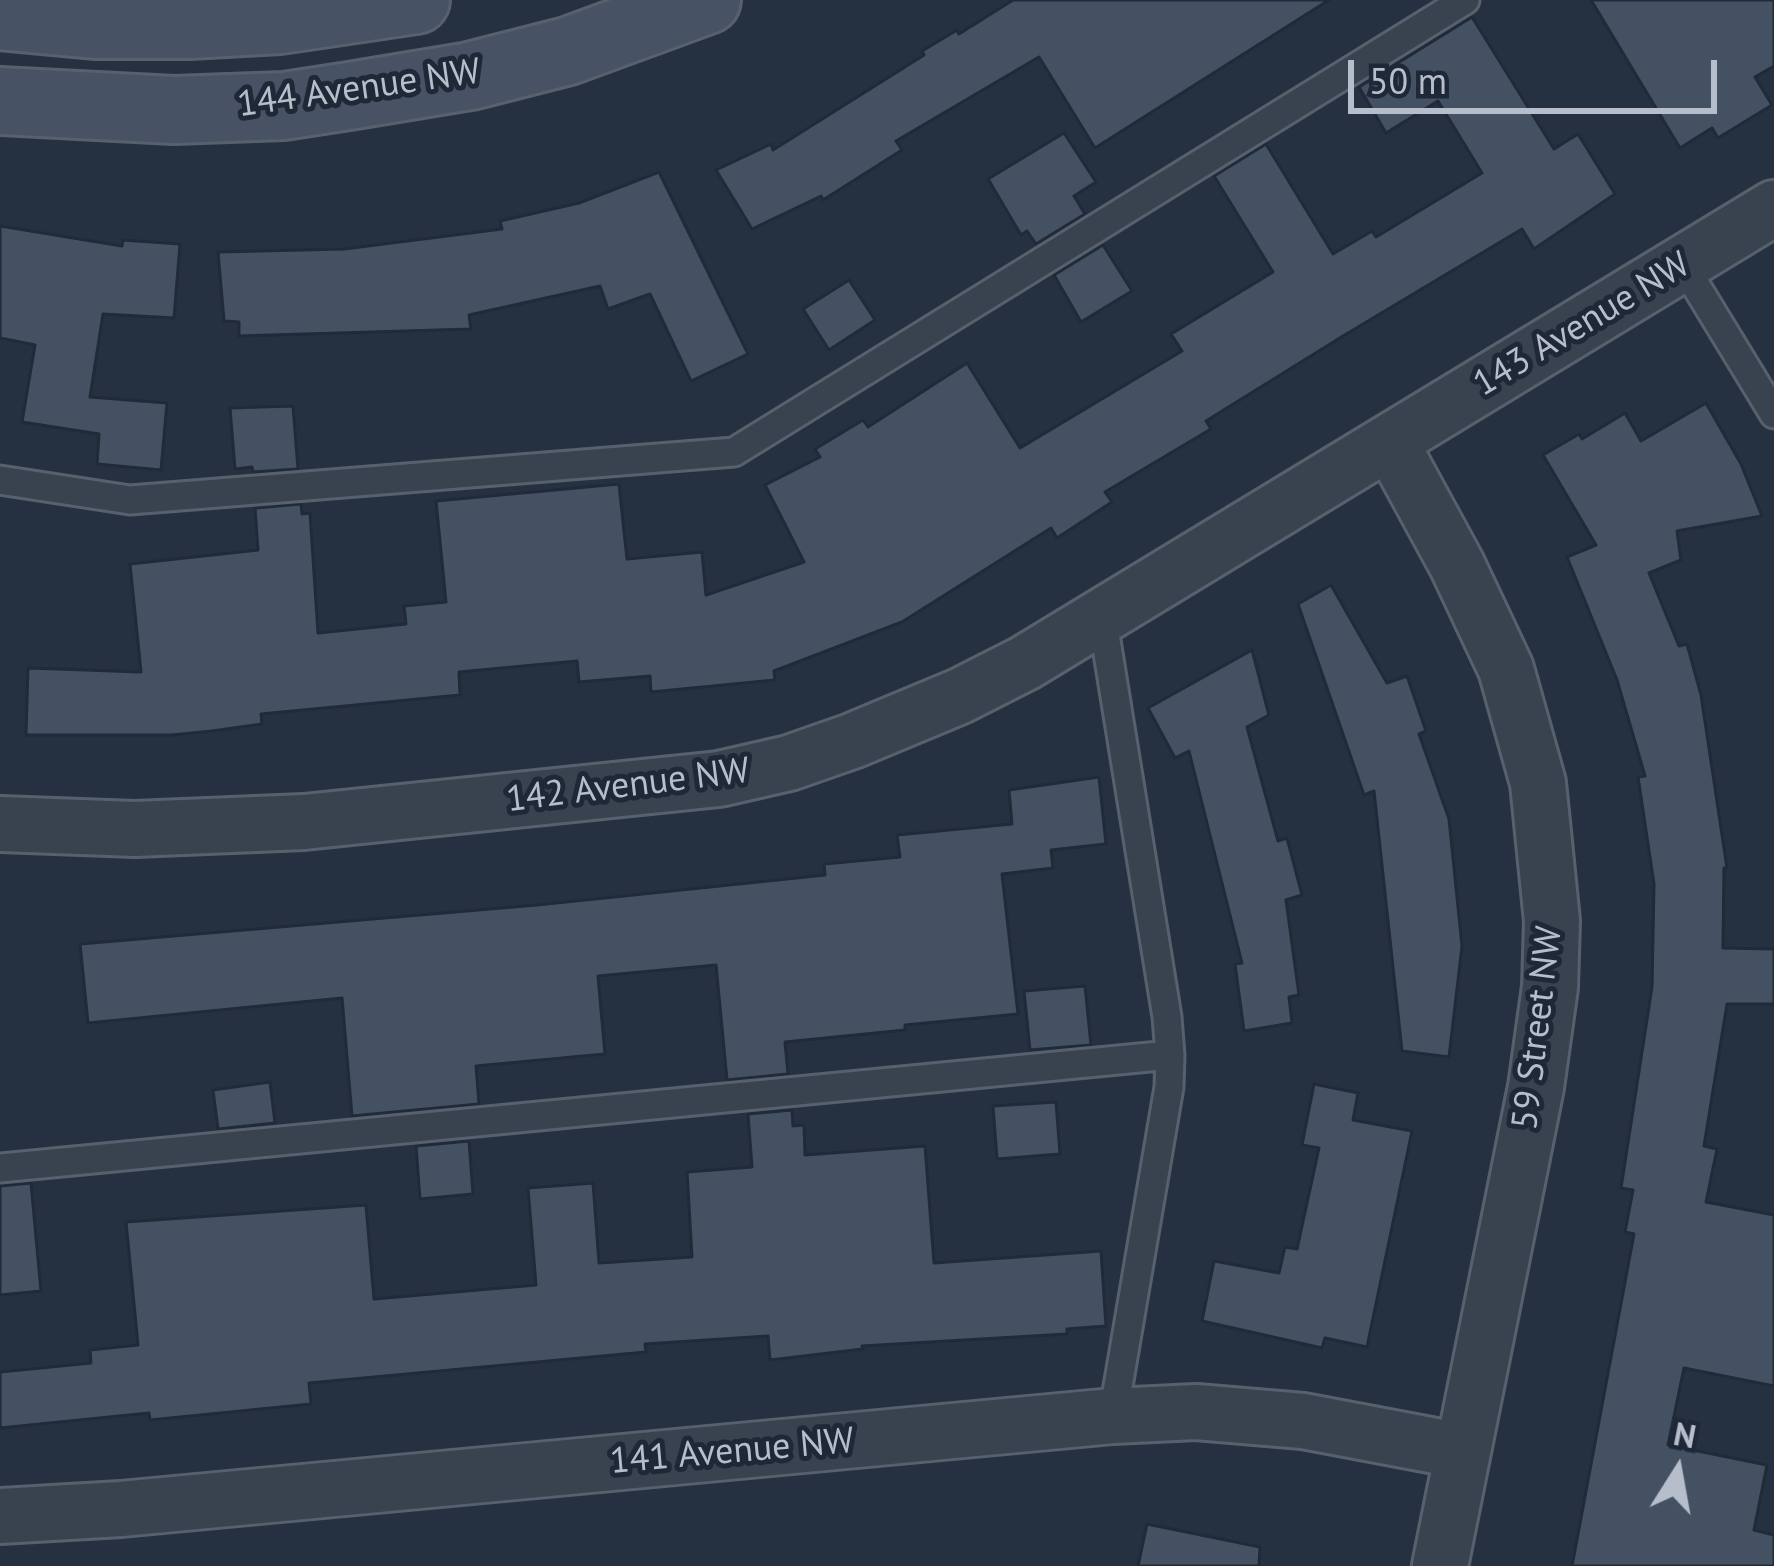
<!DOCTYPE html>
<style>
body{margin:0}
#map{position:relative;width:1774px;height:1566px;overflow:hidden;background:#253141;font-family:"PT Sans",sans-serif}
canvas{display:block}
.north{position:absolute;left:1618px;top:1410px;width:120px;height:120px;-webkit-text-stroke:9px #1e2836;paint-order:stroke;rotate:11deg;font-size:33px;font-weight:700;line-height:48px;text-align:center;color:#b6becb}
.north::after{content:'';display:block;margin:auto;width:42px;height:54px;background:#b6becb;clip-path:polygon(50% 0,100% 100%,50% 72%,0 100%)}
.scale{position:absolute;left:1348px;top:60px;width:369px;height:54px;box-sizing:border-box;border:6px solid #b6becb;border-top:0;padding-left:15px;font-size:36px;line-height:42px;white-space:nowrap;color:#b6becb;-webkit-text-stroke:9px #1e2836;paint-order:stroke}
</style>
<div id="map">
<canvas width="1774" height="1566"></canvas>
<div class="north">N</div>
<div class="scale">50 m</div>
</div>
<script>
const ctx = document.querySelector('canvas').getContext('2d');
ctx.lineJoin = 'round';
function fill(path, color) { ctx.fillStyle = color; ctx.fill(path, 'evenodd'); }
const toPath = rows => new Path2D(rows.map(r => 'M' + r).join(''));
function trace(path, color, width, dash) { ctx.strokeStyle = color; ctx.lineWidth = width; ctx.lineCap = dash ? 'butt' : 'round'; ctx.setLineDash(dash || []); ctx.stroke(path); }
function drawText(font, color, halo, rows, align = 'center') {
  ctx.font = font + ' "PT Sans",sans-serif'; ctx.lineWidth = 10; ctx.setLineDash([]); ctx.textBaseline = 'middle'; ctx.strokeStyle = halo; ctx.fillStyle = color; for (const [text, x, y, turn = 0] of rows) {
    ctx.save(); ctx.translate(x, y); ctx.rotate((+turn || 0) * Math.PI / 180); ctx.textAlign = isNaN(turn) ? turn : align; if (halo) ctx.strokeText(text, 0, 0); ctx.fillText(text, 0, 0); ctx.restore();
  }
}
const building = toPath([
 [1013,0,1329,0,1095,148,1039,57,896,141,902,150,823,200,821,196,752,229,716,170,771,144,773,150,924,55,922,51,957,30,959,34,1013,0],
 [1591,0,1774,0,1774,66,1755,77,1772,105,1718,138,1712,128,1680,148,1591,0],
 [1472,17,1554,149,1578,134,1615,194,1534,249,1522,229,1343,336,1206,421,1211,429,1105,492,1112,502,1057,538,1051,528,902,622,774,671,775,680,651,692,650,676,579,682,577,661,459,672,460,695,261,714,262,724,212,731,172,735,26,735,28,668,141,672,130,564,258,550,255,508,301,504,302,514,310,513,318,633,406,624,404,606,446,602,436,501,619,484,627,559,702,552,706,595,804,562,765,485,820,457,815,449,863,420,868,427,967,363,1020,448,1182,351,1171,334,1273,272,1214,176,1266,144,1333,254,1372,231,1376,237,1482,173,1438,101,1386,133,1359,87,1472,17],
 [1064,133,1096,182,1074,196,1085,214,1036,244,1027,231,1021,235,988,179,1064,133],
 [659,172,748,354,691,381,650,294,608,309,600,286,469,315,471,329,239,336,239,322,224,321,218,252,344,249,502,229,500,221,579,203,659,172],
 [0,226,122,246,123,240,180,244,174,318,103,314,90,397,167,403,161,470,97,464,99,434,22,422,35,345,0,338,0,226],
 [1103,245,1132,291,1081,322,1054,275,1103,245],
 [849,280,875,320,829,350,803,309,849,280],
 [1706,403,1741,464,1762,516,1677,531,1681,560,1649,573,1679,646,1687,644,1701,695,1727,868,1724,868,1723,948,1774,949,1774,1004,1727,1004,1704,1146,1717,1149,1706,1202,1774,1215,1774,1386,1684,1368,1668,1445,1767,1465,1754,1530,1774,1535,1774,1566,1572,1566,1634,1234,1625,1232,1633,1190,1621,1188,1652,987,1654,884,1638,777,1645,776,1617,680,1567,557,1596,545,1543,455,1579,434,1582,439,1625,413,1641,441,1706,403],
 [293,406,298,469,253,472,252,467,235,469,230,408,293,406],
 [1331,585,1387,683,1407,676,1426,731,1419,734,1449,819,1462,946,1449,1057,1402,1051,1374,791,1364,795,1298,604,1331,585],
 [1252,650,1269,715,1247,727,1278,841,1287,838,1302,895,1286,900,1299,995,1289,997,1292,1023,1244,1031,1235,964,1242,963,1189,751,1175,758,1148,708,1252,650],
 [1099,777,1106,844,1051,850,1053,868,1002,874,1018,1014,905,1025,905,1030,785,1042,788,1074,727,1080,716,965,598,976,605,1054,476,1066,479,1104,352,1116,342,998,88,1023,80,944,537,905,825,875,824,864,900,857,897,835,1012,824,1009,790,1099,777],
 [1085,986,1091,1045,1030,1050,1024,991,1085,986],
 [270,1082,275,1123,218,1129,213,1090,270,1082],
 [1314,1084,1358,1093,1353,1120,1412,1131,1367,1347,1325,1338,1322,1348,1202,1321,1214,1261,1279,1273,1285,1247,1297,1249,1319,1148,1302,1145,1314,1084],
 [1056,1102,1060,1154,997,1159,993,1106,1056,1102],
 [792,1110,793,1126,804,1125,805,1155,925,1146,934,1263,1101,1251,1106,1326,1067,1329,1067,1334,862,1346,863,1349,770,1360,768,1336,645,1344,646,1352,309,1383,311,1404,150,1420,149,1413,0,1428,0,1372,91,1363,90,1350,138,1345,126,1222,366,1205,374,1299,536,1285,528,1188,593,1183,599,1263,692,1257,687,1172,752,1167,748,1114,792,1110],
 [469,1141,473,1194,420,1199,416,1146,469,1141],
 [31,1183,41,1291,0,1295,0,1186,31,1183],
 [1147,1524,1260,1547,1259,1566,1138,1566,1147,1524]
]);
fill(building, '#445163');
trace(building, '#202a38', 3);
const lane = toPath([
 [1682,263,1774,414],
 [0,480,130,500,734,452,1465,0],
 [0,1168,1170,1055,1167,1017,1102,616],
 [1113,1416,1169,1087,1170,1055]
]);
const street = toPath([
 [1390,442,1457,565,1506,669,1538,783,1552,921,1550,987,1536,1087,1440,1566],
 [0,824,135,829,304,822,719,779,789,763,852,741,960,696,1025,663,1774,208],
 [0,1516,121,1509,1113,1416,1196,1412,1303,1421,1462,1451]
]);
const secondary = toPath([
 [0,16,95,25,189,25,280,20,416,0],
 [0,101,174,110,284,106,349,96,470,76,568,51,707,0]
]);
trace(lane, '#57616e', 33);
trace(street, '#57616e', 60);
trace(secondary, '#57616e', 72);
trace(lane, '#394350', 27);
trace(street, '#394350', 54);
trace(secondary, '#475264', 66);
drawText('36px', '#b6becb', '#1e2836', [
 ["144 Avenue NW",359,89,-8],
 ["143 Avenue NW",1582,325,-31],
 ["142 Avenue NW",628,786,-7],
 ["59 Street NW",1538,1028,-83],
 ["141 Avenue NW",732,1452,-5]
]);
</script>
